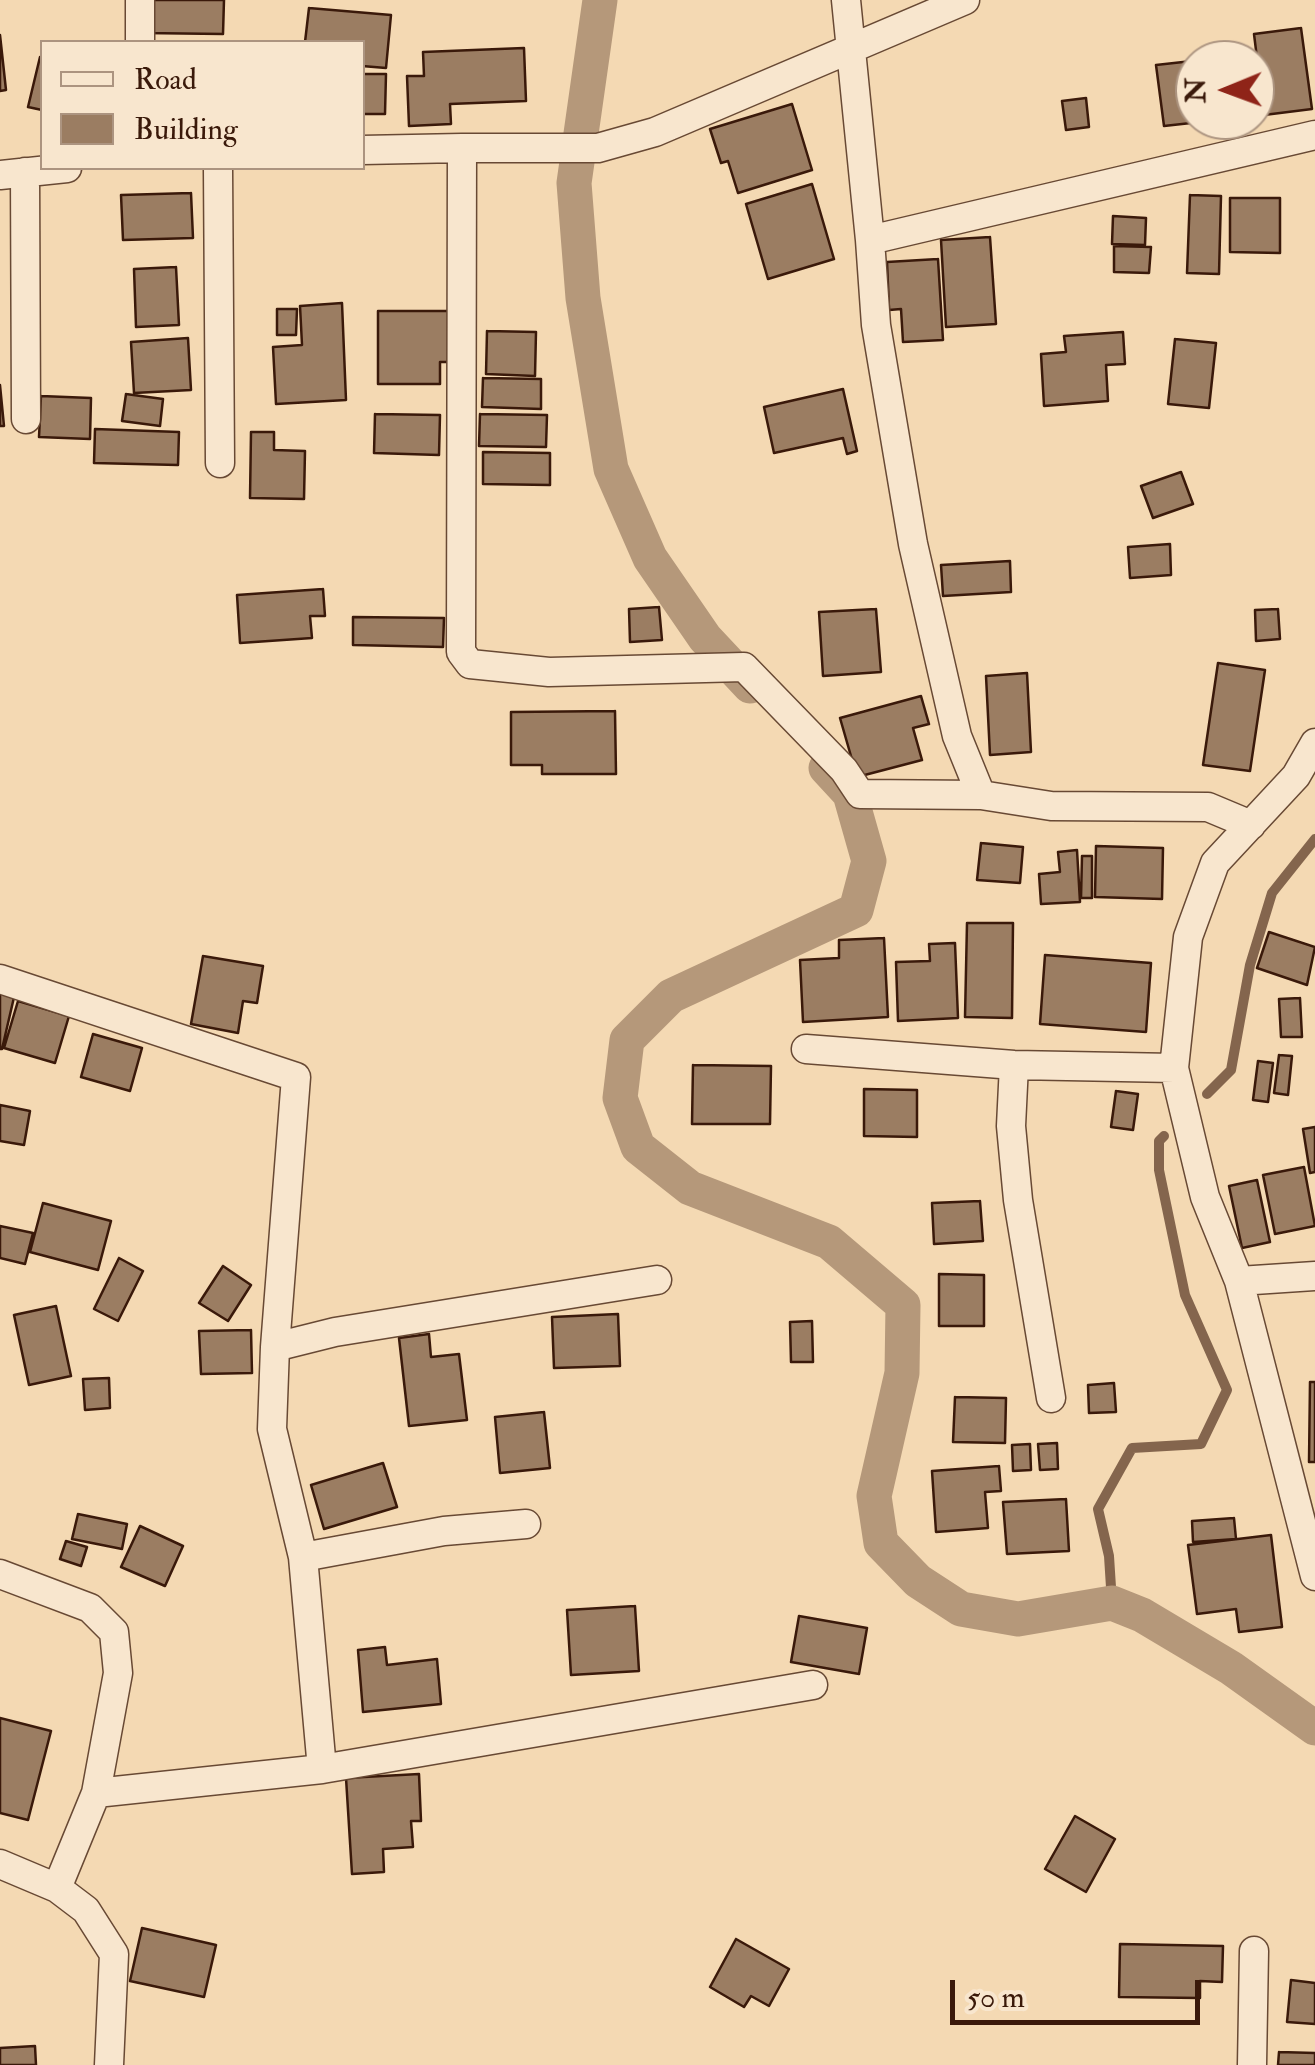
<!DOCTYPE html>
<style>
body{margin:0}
#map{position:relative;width:1315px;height:2065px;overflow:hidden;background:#f4d9b3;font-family:"IM FELL Double Pica",serif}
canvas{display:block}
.legend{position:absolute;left:40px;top:40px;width:325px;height:130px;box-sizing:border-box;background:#f8e6ce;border:2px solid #ac9480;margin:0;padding:12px 18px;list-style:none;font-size:30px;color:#3a190a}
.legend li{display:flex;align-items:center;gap:20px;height:50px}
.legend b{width:50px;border:2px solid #ac9480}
.north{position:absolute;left:1175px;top:40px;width:100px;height:100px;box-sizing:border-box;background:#f8e6ce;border:2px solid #ac9480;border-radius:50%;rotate:269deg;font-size:28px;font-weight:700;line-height:40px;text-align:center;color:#3a190a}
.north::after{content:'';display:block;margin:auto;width:35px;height:45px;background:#8f2418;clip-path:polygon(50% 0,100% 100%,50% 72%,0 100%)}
.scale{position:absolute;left:950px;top:1980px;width:250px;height:45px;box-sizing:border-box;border:5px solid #3a190a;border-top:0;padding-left:12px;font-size:30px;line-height:35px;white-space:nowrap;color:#3a190a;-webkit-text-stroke:8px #f8e6ce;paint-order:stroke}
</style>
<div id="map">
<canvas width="1315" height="2065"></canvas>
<ul class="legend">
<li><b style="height:12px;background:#f8e6ce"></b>Road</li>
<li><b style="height:28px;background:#9b7d62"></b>Building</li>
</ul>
<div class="north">N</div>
<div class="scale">50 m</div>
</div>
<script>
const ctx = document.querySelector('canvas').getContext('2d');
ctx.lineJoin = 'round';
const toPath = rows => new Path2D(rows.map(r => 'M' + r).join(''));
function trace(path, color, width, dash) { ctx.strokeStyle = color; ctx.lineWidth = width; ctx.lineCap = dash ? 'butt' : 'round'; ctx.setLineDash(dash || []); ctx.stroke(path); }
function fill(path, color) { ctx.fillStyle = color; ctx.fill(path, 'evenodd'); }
trace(toPath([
 [1207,1094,1231,1070,1250,965,1272,893,1315,839],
 [1112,1603,1109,1556,1098,1509,1132,1448,1201,1444,1227,1390,1185,1295,1159,1170,1159,1141,1164,1136]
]), '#84654d', 10);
trace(toPath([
 [600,0,574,183,583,298,611,469,650,558,705,638,750,686],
 [826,768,850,794,869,861,856,910,671,996,627,1040,620,1098,638,1147,690,1188,829,1242,903,1305,902,1373,874,1496,881,1543,918,1581,961,1609,1018,1619,1112,1603,1142,1615,1231,1668,1315,1728]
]), '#b5987a', 35);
const building = toPath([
 [144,0,224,0,223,34,143,33,144,0],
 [309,8,391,15,386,68,362,66,362,42,305,42,309,8],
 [1301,28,1312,109,1264,115,1254,34,1301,28],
 [0,35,6,90,0,91,0,35],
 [524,48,526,101,450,104,451,124,409,126,407,76,424,76,423,52,524,48],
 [1249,52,1250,60,1209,60,1209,57,1249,52],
 [40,57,42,57,42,110,28,107,40,57],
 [1192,61,1195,120,1200,122,1164,126,1156,65,1192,61],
 [362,74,386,74,385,114,362,114,362,74],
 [1086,98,1089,127,1066,130,1062,101,1086,98],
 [792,104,812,170,738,193,728,161,721,163,710,129,792,104],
 [812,184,834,259,768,279,746,204,812,184],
 [191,193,193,238,123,240,121,195,191,193],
 [1190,195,1221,196,1219,274,1187,273,1190,195],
 [1230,198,1280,198,1280,253,1230,252,1230,198],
 [1113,216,1146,218,1145,245,1112,244,1113,216],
 [990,237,996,324,946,327,941,240,990,237],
 [1114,246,1151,247,1149,273,1114,272,1114,246],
 [938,259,943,340,903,342,901,309,889,310,887,262,938,259],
 [176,267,179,325,136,327,134,269,176,267],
 [342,303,346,400,276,404,273,347,302,345,300,306,342,303],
 [277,309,297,309,296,335,277,335,277,309],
 [378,311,450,311,450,362,440,362,440,384,378,384,378,311],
 [487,331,536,332,535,376,486,374,487,331],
 [1123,332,1125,364,1106,365,1108,401,1044,406,1041,354,1066,352,1064,336,1123,332],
 [188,338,191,390,134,393,131,342,188,338],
 [1175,339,1216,343,1209,408,1168,404,1175,339],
 [483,378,541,379,541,409,482,407,483,378],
 [0,385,4,426,0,426,0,385],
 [843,389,857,451,847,454,843,438,774,453,764,407,843,389],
 [126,394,163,399,160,426,122,421,126,394],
 [41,396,91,398,90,439,39,437,41,396],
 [375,414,440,415,439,455,374,453,375,414],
 [480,414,547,415,546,447,479,446,480,414],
 [95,429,179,432,178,465,94,463,95,429],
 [251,432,274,432,274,450,305,451,304,499,250,498,251,432],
 [483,452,550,453,550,485,483,484,483,452],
 [1181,472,1193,504,1153,518,1141,486,1181,472],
 [1170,544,1171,575,1130,578,1128,547,1170,544],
 [1010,561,1011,592,943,596,941,565,1010,561],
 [323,589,325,616,310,616,312,638,240,643,237,595,323,589],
 [659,607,662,640,630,642,629,609,659,607],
 [876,609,881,672,823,676,819,612,876,609],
 [1278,609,1280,639,1256,641,1255,610,1278,609],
 [353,617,444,618,443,647,353,645,353,617],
 [1218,663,1265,670,1250,771,1203,765,1218,663],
 [1027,673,1031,752,990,755,986,676,1027,673],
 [921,696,929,724,913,728,922,760,857,777,840,718,921,696],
 [615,711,616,774,542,774,542,765,511,765,511,712,615,711],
 [981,843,1023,847,1020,883,977,880,981,843],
 [1096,846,1163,848,1162,899,1095,897,1096,846],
 [1077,850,1080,902,1041,904,1039,874,1060,872,1058,852,1077,850],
 [1082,856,1092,856,1092,898,1081,898,1082,856],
 [967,923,1013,923,1012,1018,965,1017,967,923],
 [1269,932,1315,947,1307,985,1257,968,1269,932],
 [884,938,888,1017,803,1022,800,960,839,958,839,940,884,938],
 [955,943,958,1018,898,1021,896,962,930,961,929,944,955,943],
 [1045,955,1151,963,1146,1032,1040,1024,1045,955],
 [203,956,263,966,257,1003,243,1001,238,1033,191,1024,203,956],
 [0,990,15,993,2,1049,0,1049,0,990],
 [1300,998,1302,1037,1281,1037,1279,999,1300,998],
 [18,1001,69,1016,55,1063,4,1048,18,1001],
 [93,1034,142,1048,130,1091,81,1077,93,1034],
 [1279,1055,1292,1056,1288,1095,1274,1093,1279,1055],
 [1258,1061,1273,1063,1268,1102,1253,1100,1258,1061],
 [693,1065,771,1066,770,1124,692,1124,693,1065],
 [864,1089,917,1090,917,1137,864,1136,864,1089],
 [1116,1091,1138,1094,1133,1130,1111,1127,1116,1091],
 [0,1105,30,1111,24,1145,0,1141,0,1105],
 [1315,1127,1315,1172,1310,1173,1303,1129,1315,1127],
 [1304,1167,1315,1226,1275,1234,1263,1175,1304,1167],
 [1257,1180,1270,1242,1242,1248,1229,1186,1257,1180],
 [980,1201,983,1241,934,1244,932,1203,980,1201],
 [43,1203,111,1221,98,1270,30,1252,43,1203],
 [0,1226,33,1233,25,1264,0,1258,0,1226],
 [119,1258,143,1271,118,1321,94,1309,119,1258],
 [223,1266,251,1285,228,1321,199,1303,223,1266],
 [939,1274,984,1275,984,1326,939,1326,939,1274],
 [56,1306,71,1376,29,1385,14,1315,56,1306],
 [618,1314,620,1366,554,1368,552,1317,618,1314],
 [812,1321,813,1362,791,1362,790,1322,812,1321],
 [251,1330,252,1373,201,1374,199,1331,251,1330],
 [429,1334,431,1357,459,1354,467,1420,409,1426,399,1338,429,1334],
 [109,1378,110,1408,85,1410,83,1379,109,1378],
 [1310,1382,1315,1382,1315,1462,1309,1462,1310,1382],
 [1114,1383,1116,1412,1089,1413,1088,1385,1114,1383],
 [955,1397,1006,1398,1005,1443,953,1442,955,1397],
 [544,1412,550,1468,500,1473,495,1417,544,1412],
 [1057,1443,1058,1469,1040,1470,1038,1444,1057,1443],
 [1030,1444,1031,1470,1013,1471,1012,1445,1030,1444],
 [383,1463,397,1507,324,1529,311,1485,383,1463],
 [999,1466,1001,1491,985,1492,988,1528,936,1532,932,1471,999,1466],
 [1066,1499,1069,1551,1007,1554,1003,1502,1066,1499],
 [78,1514,127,1524,122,1549,72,1539,78,1514],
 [1234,1518,1236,1539,1193,1542,1192,1521,1234,1518],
 [140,1526,183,1546,165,1586,121,1567,140,1526],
 [1271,1535,1282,1627,1239,1632,1236,1609,1197,1614,1188,1545,1271,1535],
 [66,1541,87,1547,81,1566,60,1559,66,1541],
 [635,1606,639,1671,571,1675,567,1610,635,1606],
 [799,1616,867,1628,859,1674,791,1662,799,1616],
 [385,1647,387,1665,437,1659,441,1704,363,1712,358,1650,385,1647],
 [0,1718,51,1731,28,1820,0,1813,0,1718],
 [419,1774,421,1821,411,1821,413,1847,383,1849,384,1872,352,1874,346,1778,419,1774],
 [1075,1816,1115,1839,1086,1892,1045,1869,1075,1816],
 [142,1928,216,1945,204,1997,130,1981,142,1928],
 [736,1939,789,1969,769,2006,751,1996,744,2007,710,1987,736,1939],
 [1120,1944,1223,1946,1222,1982,1200,1981,1200,1998,1119,1997,1120,1944],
 [1291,1980,1315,1983,1315,2024,1287,2022,1291,1980],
 [35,2046,36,2065,0,2065,0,2048,35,2046],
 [1279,2052,1315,2053,1315,2065,1278,2065,1279,2052]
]);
fill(building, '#9b7d62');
trace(building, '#3a190a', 2.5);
const street = toPath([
 [140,0,140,42],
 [846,0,870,240],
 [462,148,598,148,655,132,965,0],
 [362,150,462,148,461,652,470,664,549,672,744,667,844,770,860,794,981,795],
 [218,168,220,463],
 [25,172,26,419],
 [0,175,67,168],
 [1315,743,1296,776,1215,863,1188,937,1174,1068,1205,1197,1239,1281,1315,1576],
 [1251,825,1208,807,1051,806,981,795,957,736,913,544,876,325,870,240,1315,135],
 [0,979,296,1077,275,1347],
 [806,1049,1014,1065,1174,1068],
 [1014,1065,1011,1126,1018,1200,1051,1398],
 [1239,1281,1315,1276],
 [303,1557,444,1531,526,1524],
 [0,1574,90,1608,114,1632,118,1673,96,1793,57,1888],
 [322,1769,303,1557,272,1429,275,1347,335,1332,657,1280],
 [96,1793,322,1769,813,1685],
 [0,1864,57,1888,86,1910,114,1954,109,2065],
 [1252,2065,1254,1951]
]);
trace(street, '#684934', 31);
trace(street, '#f8e6ce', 28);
</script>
